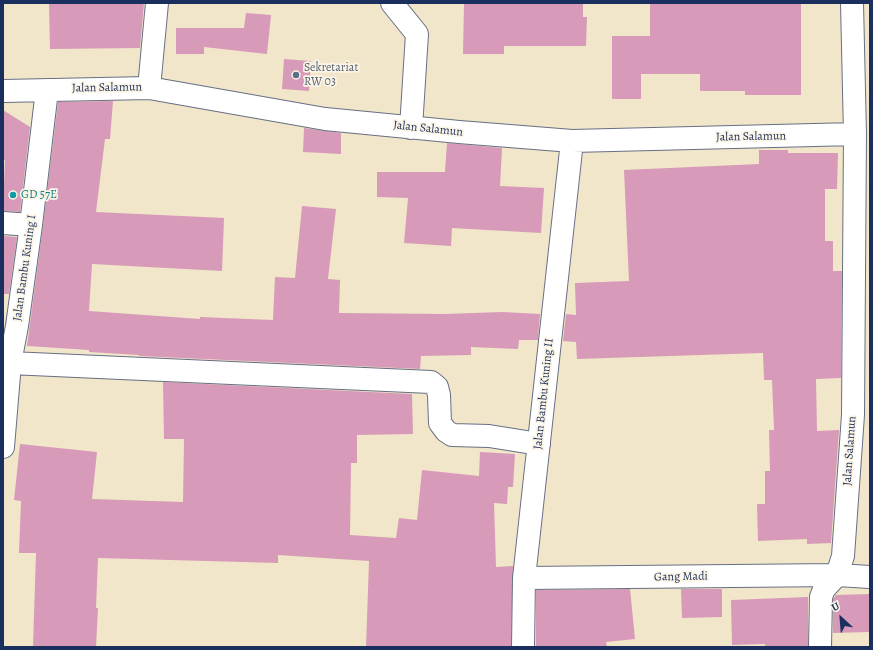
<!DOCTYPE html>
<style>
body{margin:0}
#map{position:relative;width:873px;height:650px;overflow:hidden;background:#f1e6c9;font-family:Alegreya,serif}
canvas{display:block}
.frame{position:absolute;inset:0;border:4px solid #1b2f5e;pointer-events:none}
.north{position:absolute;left:821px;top:598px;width:40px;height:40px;-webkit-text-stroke:3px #fcf5e5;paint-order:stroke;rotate:334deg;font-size:11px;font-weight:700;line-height:16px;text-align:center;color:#1b2f5e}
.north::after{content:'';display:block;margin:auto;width:14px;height:18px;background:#1b2f5e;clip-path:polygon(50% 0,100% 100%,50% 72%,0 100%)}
</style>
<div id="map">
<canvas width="873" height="650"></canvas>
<div class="frame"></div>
<div class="north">U</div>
</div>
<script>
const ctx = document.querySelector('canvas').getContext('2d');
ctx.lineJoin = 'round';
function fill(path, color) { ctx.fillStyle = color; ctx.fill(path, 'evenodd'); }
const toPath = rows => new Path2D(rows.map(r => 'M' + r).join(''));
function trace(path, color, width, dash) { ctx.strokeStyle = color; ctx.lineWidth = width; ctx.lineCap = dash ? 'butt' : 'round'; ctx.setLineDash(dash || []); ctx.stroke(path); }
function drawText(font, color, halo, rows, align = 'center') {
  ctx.font = font + ' Alegreya,serif'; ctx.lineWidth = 3.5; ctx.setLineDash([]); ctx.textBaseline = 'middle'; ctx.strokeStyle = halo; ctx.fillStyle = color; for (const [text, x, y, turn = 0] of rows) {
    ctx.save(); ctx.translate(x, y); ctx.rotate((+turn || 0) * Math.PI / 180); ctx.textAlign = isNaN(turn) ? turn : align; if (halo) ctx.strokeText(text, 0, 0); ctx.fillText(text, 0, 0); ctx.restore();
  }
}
fill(toPath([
 [49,3,144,3,140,48,50,49],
 [464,3,583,3,583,17,587,17,586,46,504,46,504,54,463,54],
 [650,3,801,3,801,95,745,95,745,91,700,91,700,74,641,74,641,99,612,99,612,36,650,36],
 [246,13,271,15,267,54,204,47,204,54,176,54,176,28,244,28],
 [284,59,311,61,309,91,282,89],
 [113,101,110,139,105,139,96,212,224,218,222,271,92,264,89,311,200,319,200,317,273,320,275,277,295,278,302,206,336,209,328,279,340,280,339,313,445,314,502,312,540,314,538,340,519,340,518,349,471,347,471,355,421,356,420,369,139,356,139,355,89,352,89,350,27,346,43,226,58,102],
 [3,110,30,127,20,212,3,211,5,160,3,160],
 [304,128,341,133,341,154,303,152],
 [447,143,502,148,500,186,544,188,541,233,452,228,451,246,404,243,408,198,377,197,377,172,445,172],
 [759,150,788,150,788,153,838,153,837,189,825,189,825,241,833,241,833,271,842,271,841,378,816,379,817,431,839,430,831,543,807,544,807,539,758,541,757,504,765,504,765,471,770,471,769,430,774,430,772,380,764,380,763,353,577,359,576,342,563,341,566,314,576,315,575,283,629,281,624,170,759,164],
 [3,236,17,237,9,294,3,294],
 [163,382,412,394,413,434,357,435,357,463,351,463,350,535,396,538,399,518,417,520,422,470,479,476,480,452,515,454,513,487,508,487,507,504,494,503,496,567,513,566,511,647,366,647,369,561,278,555,278,563,98,558,96,608,98,608,96,647,33,647,36,553,19,553,21,501,14,500,20,444,97,452,92,499,183,502,184,439,164,439],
 [630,589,635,639,606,642,607,647,536,647,536,590],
 [681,589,722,589,722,617,682,618],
 [870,594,870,632,833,633,833,599,836,595],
 [808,597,808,647,765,647,765,644,732,645,731,600]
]), '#d79ab9');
const minor = toPath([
 [392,3,417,34,411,128],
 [149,88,157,3],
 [3,91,149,88,325,119,459,132,572,141,855,134],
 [3,223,31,225],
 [10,363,431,382,437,387,439,395,440,423,446,431,452,435,489,436,539,444],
 [3,447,10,363,17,326,31,225,47,90],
 [524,578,837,575,870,577],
 [523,647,524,578,572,141],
 [820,647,821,597,824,589,837,575,843,556,853,415,855,134,852,3]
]);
trace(minor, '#666f83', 24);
trace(minor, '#fff', 22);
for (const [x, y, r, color] of [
 [296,75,4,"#5c6f8a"],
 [13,195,4,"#0f9aa8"]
]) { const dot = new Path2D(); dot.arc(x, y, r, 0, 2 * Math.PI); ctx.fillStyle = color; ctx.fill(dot); trace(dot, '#fcf5e5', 1.5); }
drawText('12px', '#4e5e75', '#fcf5e5', [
 ["Sekretariat",304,68],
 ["RW 03",304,82]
], 'left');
drawText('12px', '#1b2f5e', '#fcf5e5', [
 ["Jalan Salamun",107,88,-1],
 ["Jalan Salamun",428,129,6],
 ["Jalan Salamun",751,137,-1],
 ["Jalan Bambu Kuning I",25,268,-82],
 ["Jalan Bambu Kuning II",544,394,-84],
 ["Jalan Salamun",850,451,-86],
 ["Gang Madi",681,577,-1]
]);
drawText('12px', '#0d838f', '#fcf5e5', [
 ["GD 57E",21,195]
], 'left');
</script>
